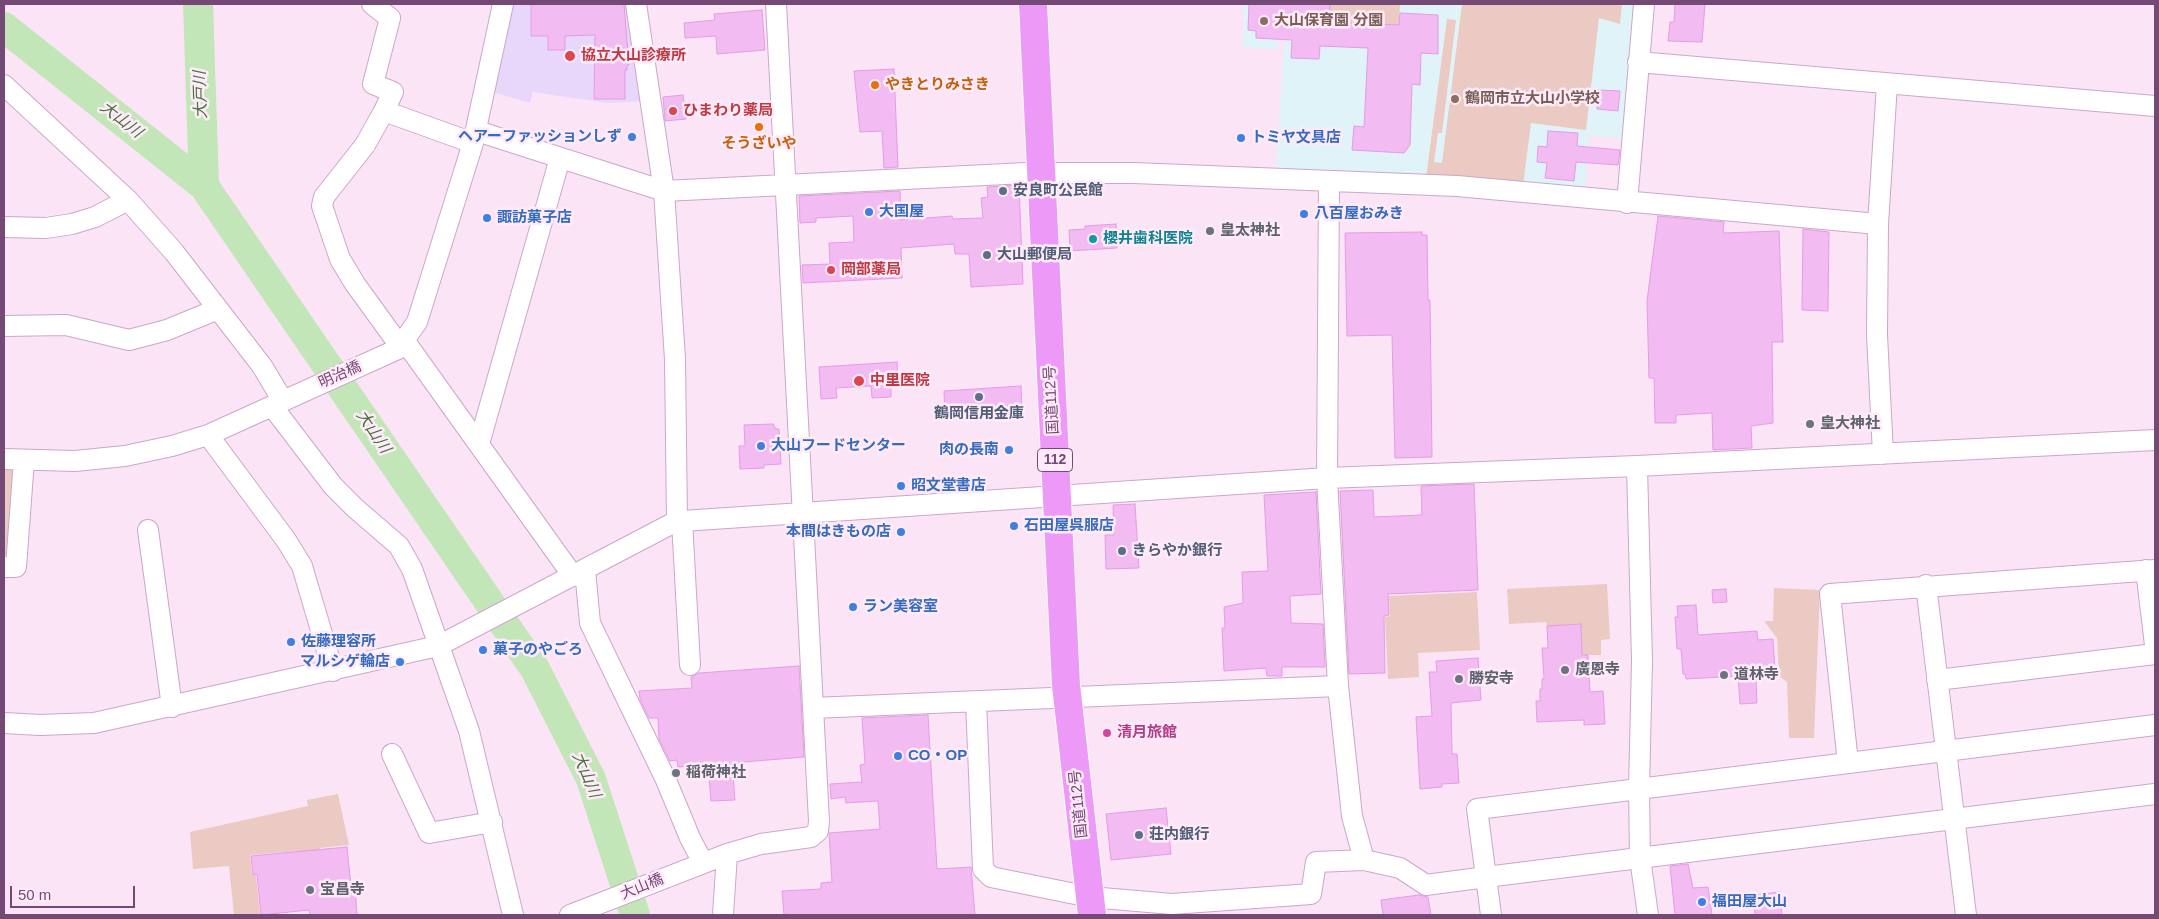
<!DOCTYPE html>
<meta charset="utf-8">
<style>
body{margin:0}
#map{position:relative;width:2159px;height:919px;overflow:hidden;background:#fce4f7;font-family:Helvetica,sans-serif}
canvas{display:block}
.frame{position:absolute;inset:0;border:5px solid #744975;pointer-events:none}
.scale{position:absolute;left:10px;top:886px;width:125px;height:22px;box-sizing:border-box;border:2px solid #744975;border-top:0;padding-left:6px;font-size:15px;line-height:18px;white-space:nowrap;color:#744975;-webkit-text-stroke:4px #ffeafa;paint-order:stroke}
</style>
<div id="map">
<canvas width="2159" height="919"></canvas>
<div class="frame"></div>
<div class="scale">50 m</div>
</div>
<script>
const ctx = document.querySelector('canvas').getContext('2d');
ctx.lineJoin = 'round';
function fill(path, color) { ctx.fillStyle = color; ctx.fill(path, 'evenodd'); }
const toPath = rows => new Path2D(rows.map(r => 'M' + r).join(''));
function trace(path, color, width, dash) { ctx.strokeStyle = color; ctx.lineWidth = width; ctx.lineCap = dash ? 'butt' : 'round'; ctx.setLineDash(dash || []); ctx.stroke(path); }
function drawText(font, color, halo, rows, align = 'center') {
  ctx.font = font + ' Helvetica,"Noto Sans JP",sans-serif'; ctx.lineWidth = 5; ctx.setLineDash([]); ctx.textBaseline = 'middle'; ctx.strokeStyle = halo; ctx.fillStyle = color; for (const [text, x, y, turn = 0] of rows) {
    ctx.save(); ctx.translate(x, y); ctx.rotate((+turn || 0) * Math.PI / 180); ctx.textAlign = isNaN(turn) ? turn : align; if (halo) ctx.strokeText(text, 0, 0); ctx.fillText(text, 0, 0); ctx.restore();
  }
}
fill(toPath([
 [1244,4,1639,4,1627,139,1589,135,1585,190,1276,172,1284,40,1278,39,1277,49,1242,47]
]), '#e0f3f9');
fill(toPath([
 [510,4,632,4,647,101,607,103,533,92,530,103,492,92]
]), '#e8d7fa');
fill(toPath([
 [1330,4,1400,4,1399,25,1319,21,1330,9],
 [1462,4,1622,4,1620,24,1599,18,1586,130,1531,123,1523,185,1426,178,1447,19,1456,20,1442,133,1438,133,1434,162,1442,163],
 [4,465,8,466,16,471,10,548,4,558],
 [1607,584,1610,639,1601,640,1601,655,1582,655,1581,624,1547,626,1546,622,1509,624,1507,589],
 [1774,588,1820,590,1814,738,1789,738,1787,682,1779,676,1777,638,1764,621,1773,621],
 [1477,592,1480,650,1418,653,1419,677,1388,679,1385,617,1390,616,1389,596],
 [338,794,349,845,320,848,320,857,299,859,298,851,250,855,252,875,256,875,260,915,234,915,229,866,193,869,190,832,308,806,307,800]
]), '#eacac2');
trace(toPath([
 [198,4,204,186],
 [4,27,204,186,535,669,591,779,635,915]
]), '#c3e6b8', 30);
const building = toPath([
 [531,4,624,4,629,65,627,65,627,70,625,70,625,99,594,99,595,35,565,36,565,50,548,50,548,36,531,36,531,4],
 [1249,4,1330,4,1329,22,1399,25,1400,13,1438,15,1438,54,1421,53,1420,85,1412,84,1410,145,1404,153,1352,150,1354,126,1364,127,1368,48,1320,46,1319,59,1291,58,1292,40,1256,38,1256,31,1248,30,1249,4],
 [1675,4,1705,4,1702,42,1668,41,1670,22,1674,22,1675,4],
 [762,10,765,50,717,54,716,36,685,38,684,23,715,20,714,14,762,10],
 [894,69,898,167,884,168,882,131,860,132,854,71,894,69],
 [1598,90,1620,91,1618,111,1597,109,1598,90],
 [683,95,686,119,665,121,663,97,683,95],
 [1548,131,1578,133,1577,146,1620,150,1618,165,1576,162,1574,181,1545,178,1547,163,1537,162,1538,146,1547,147,1548,131],
 [1019,185,1023,284,971,287,969,254,955,254,954,244,901,248,902,278,803,283,802,265,830,264,829,243,854,242,853,216,816,218,816,222,800,223,799,196,900,191,901,220,952,216,953,219,983,218,981,198,988,197,987,187,1019,185],
 [1658,216,1724,222,1723,233,1779,231,1783,342,1772,342,1773,423,1751,426,1752,448,1713,450,1712,413,1676,415,1676,423,1655,423,1654,378,1649,378,1647,301,1658,216],
 [1116,224,1117,248,1070,251,1069,230,1085,229,1085,226,1116,224],
 [1803,229,1829,232,1828,311,1802,310,1803,229],
 [1422,232,1422,235,1427,235,1428,300,1430,300,1432,457,1395,458,1392,335,1347,336,1345,233,1422,232],
 [897,362,898,384,891,384,891,397,872,398,871,386,836,388,837,398,821,399,819,367,897,362],
 [1021,386,1022,412,945,416,944,391,1021,386],
 [773,424,776,429,779,429,781,464,764,465,764,468,740,469,739,446,745,446,744,425,773,424],
 [1474,484,1478,590,1388,594,1389,615,1384,616,1385,673,1349,674,1340,491,1373,490,1374,517,1422,515,1421,486,1474,484],
 [1316,492,1321,594,1290,596,1291,623,1323,624,1325,667,1282,667,1282,676,1267,676,1266,668,1224,671,1222,628,1225,628,1224,607,1243,603,1242,572,1268,571,1264,495,1316,492],
 [1135,504,1139,568,1106,569,1105,535,1114,535,1113,505,1135,504],
 [1726,589,1727,602,1713,603,1712,590,1726,589],
 [1696,605,1698,635,1757,631,1758,640,1773,639,1775,671,1762,672,1762,678,1756,679,1757,703,1740,704,1738,676,1686,679,1685,674,1683,674,1681,649,1677,649,1675,617,1678,617,1677,606,1696,605],
 [1581,624,1582,655,1588,655,1590,692,1603,691,1605,724,1584,725,1584,720,1537,722,1536,701,1540,701,1540,689,1542,689,1542,679,1544,679,1542,648,1548,648,1547,626,1581,624],
 [1478,658,1481,700,1451,703,1452,754,1457,754,1459,783,1442,784,1442,787,1420,789,1416,717,1432,716,1429,672,1437,672,1436,661,1478,658],
 [799,666,804,757,732,763,735,800,711,801,708,765,678,767,677,760,670,761,659,739,658,718,649,718,640,699,639,691,692,688,691,677,699,673,799,666],
 [928,715,937,869,971,867,975,915,784,915,782,891,821,889,821,883,832,882,829,833,880,829,878,801,846,803,845,797,831,799,830,784,862,782,860,765,865,764,862,718,928,715],
 [1166,808,1171,854,1111,860,1106,814,1166,808],
 [347,847,351,886,355,885,357,915,310,915,309,910,261,915,257,874,253,875,251,856,347,847],
 [1688,864,1693,888,1708,887,1712,915,1675,915,1670,866,1688,864],
 [1780,892,1782,915,1755,915,1753,895,1780,892],
 [1419,895,1428,897,1431,915,1383,915,1381,900,1419,895]
]);
fill(building, '#f2bbf1');
trace(building, '#e59be5', 1);
const minor = toPath([
 [372,4,390,18,373,84,393,92,384,111,473,143],
 [636,4,664,191,675,359,677,522],
 [1638,62,2155,106],
 [4,85,128,200,174,252,262,366,283,401],
 [384,111,365,145,324,197,322,206,340,259,355,284,400,346],
 [477,131,664,191,1026,173,1134,173,1457,186,1878,224],
 [1329,182,1327,478,1338,686,1352,816,1364,860],
 [1627,203,1644,4],
 [4,227,46,228,72,224,95,217,128,200],
 [4,326,66,325,129,340,167,330,218,309],
 [404,340,573,576],
 [272,406,333,486,355,508,399,546,412,569,469,731,513,915],
 [208,435,286,540,302,566,333,671],
 [479,444,560,158],
 [1883,454,1877,335,1878,224,1887,84],
 [4,459,75,461,125,456,172,446,208,435,398,349,417,322,473,143,503,4],
 [1637,466,1642,661,1639,789,1640,858,1648,915],
 [682,521,690,665],
 [148,530,172,707],
 [4,567,16,567,24,460],
 [585,570,590,623,666,780,690,838,703,863],
 [2146,570,2155,645],
 [1926,585,1966,915],
 [1937,680,2155,654],
 [976,702,983,869,991,877,1090,897,1172,904,1311,894,1316,862,1364,860,1400,868,1426,885,1486,877,1491,915],
 [813,708,1338,686],
 [4,723,40,725,94,723,438,646,673,523,682,521,1327,478,1637,466,2155,440],
 [2155,725,1477,809,1486,877,2155,794],
 [392,754,429,833,492,822],
 [1848,763,1830,594,2155,570],
 [570,915,727,854,761,844,811,837,818,831,819,821,776,4],
 [723,915,727,854]
]);
const highway = toPath([
 [1033,4,1066,685,1092,915]
]);
trace(minor, '#cba7c9', 22);
trace(highway, '#fff', 30);
trace(minor, '#fff', 20);
trace(highway, '#ec99f7', 28);
for (const [x, y, r, color] of [
 [1264,21,5,"#8d6e63"],
 [570,56,6,"#e0444e"],
 [875,85,5,"#e8710a"],
 [1455,99,5,"#8d6e63"],
 [673,111,5,"#e0444e"],
 [759,127,5,"#e8710a"],
 [632,137,5,"#3f7fe0"],
 [1241,138,5,"#3f7fe0"],
 [1003,191,5,"#5c6f8a"],
 [869,212,5,"#3f7fe0"],
 [1304,214,5,"#3f7fe0"],
 [487,218,5,"#3f7fe0"],
 [1210,231,5,"#6b7280"],
 [1093,239,5,"#0f9aa8"],
 [987,255,5,"#5c6f8a"],
 [831,270,5,"#e0444e"],
 [859,381,6,"#e0444e"],
 [979,397,5,"#5c6f8a"],
 [1810,424,5,"#6b7280"],
 [761,446,5,"#3f7fe0"],
 [1009,450,5,"#3f7fe0"],
 [901,486,5,"#3f7fe0"],
 [1014,526,5,"#3f7fe0"],
 [901,532,5,"#3f7fe0"],
 [1122,551,5,"#5c6f8a"],
 [853,607,5,"#3f7fe0"],
 [291,642,5,"#3f7fe0"],
 [483,650,5,"#3f7fe0"],
 [400,662,5,"#3f7fe0"],
 [1565,670,5,"#6b7280"],
 [1724,675,5,"#6b7280"],
 [1459,679,5,"#6b7280"],
 [1107,733,5,"#d1479c"],
 [898,756,5,"#3f7fe0"],
 [676,773,5,"#6b7280"],
 [1139,835,5,"#5c6f8a"],
 [310,890,5,"#6b7280"],
 [1702,902,5,"#3f7fe0"]
]) { const dot = new Path2D(); dot.arc(x, y, r, 0, 2 * Math.PI); ctx.fillStyle = color; ctx.fill(dot); trace(dot, '#ffeafa', 2); }
for (const [x, y, w] of [
 [1055,460,35]
]) { const box = new Path2D(); box.roundRect(x - w / 2, y - 11.5, w, 23, 4); ctx.fillStyle = '#ffeafa'; ctx.fill(box); trace(box, '#744975', 1); }
drawText('bold 14px', '#744975', null, [
 ["112",1055,460]
]);
drawText('bold 15px', '#785e54', '#ffeafa', [
 ["大山保育園 分園",1274,21],
 ["鶴岡市立大山小学校",1465,99]
], 'left');
drawText('bold 15px', '#be3a42', '#ffeafa', [
 ["協立大山診療所",581,56],
 ["ひまわり薬局",683,111],
 ["岡部薬局",841,270],
 ["中里医院",870,381]
], 'left');
drawText('bold 15px', '#c56008', '#ffeafa', [
 ["やきとりみさき",885,85],
 ["そうざいや",759,144,"center"]
], 'left');
drawText('bold 15px', '#366cbe', '#ffeafa', [
 ["ヘアーファッションしず",622,137,"right"],
 ["トミヤ文具店",1251,138],
 ["大国屋",879,212],
 ["八百屋おみき",1314,214],
 ["諏訪菓子店",497,218],
 ["大山フードセンター",771,446],
 ["肉の長南",999,450,"right"],
 ["昭文堂書店",911,486],
 ["石田屋呉服店",1024,526],
 ["本間はきもの店",891,532,"right"],
 ["ラン美容室",863,607],
 ["佐藤理容所",301,642],
 ["菓子のやごろ",493,650],
 ["マルシゲ輪店",390,662,"right"],
 ["CO・OP",908,756],
 ["福田屋大山",1712,902]
], 'left');
drawText('bold 15px', '#4e5e75', '#ffeafa', [
 ["安良町公民館",1013,191],
 ["大山郵便局",997,255],
 ["鶴岡信用金庫",979,414,"center"],
 ["きらやか銀行",1132,551],
 ["荘内銀行",1149,835]
], 'left');
drawText('bold 15px', '#5b616d', '#ffeafa', [
 ["皇太神社",1220,231],
 ["皇大神社",1820,424],
 ["廣恩寺",1575,670],
 ["道林寺",1734,675],
 ["勝安寺",1469,679],
 ["稲荷神社",686,773],
 ["宝昌寺",320,890]
], 'left');
drawText('bold 15px', '#0d838f', '#ffeafa', [
 ["櫻井歯科医院",1103,239]
], 'left');
drawText('15px', '#744975', '#ffeafa', [
 ["明治橋",340,375,-24],
 ["国道112号",1052,400,-93],
 ["国道112号",1079,804,-96],
 ["大山橋",642,887,-22]
]);
drawText('bold 15px', '#b23c85', '#ffeafa', [
 ["清月旅館",1117,733]
], 'left');
drawText('italic 16px', '#46743a', '#ffeafa', [
 ["大戸川",201,95,-92],
 ["大山川",121,120,38],
 ["大山川",373,432,56],
 ["大山川",586,775,67]
]);
</script>
